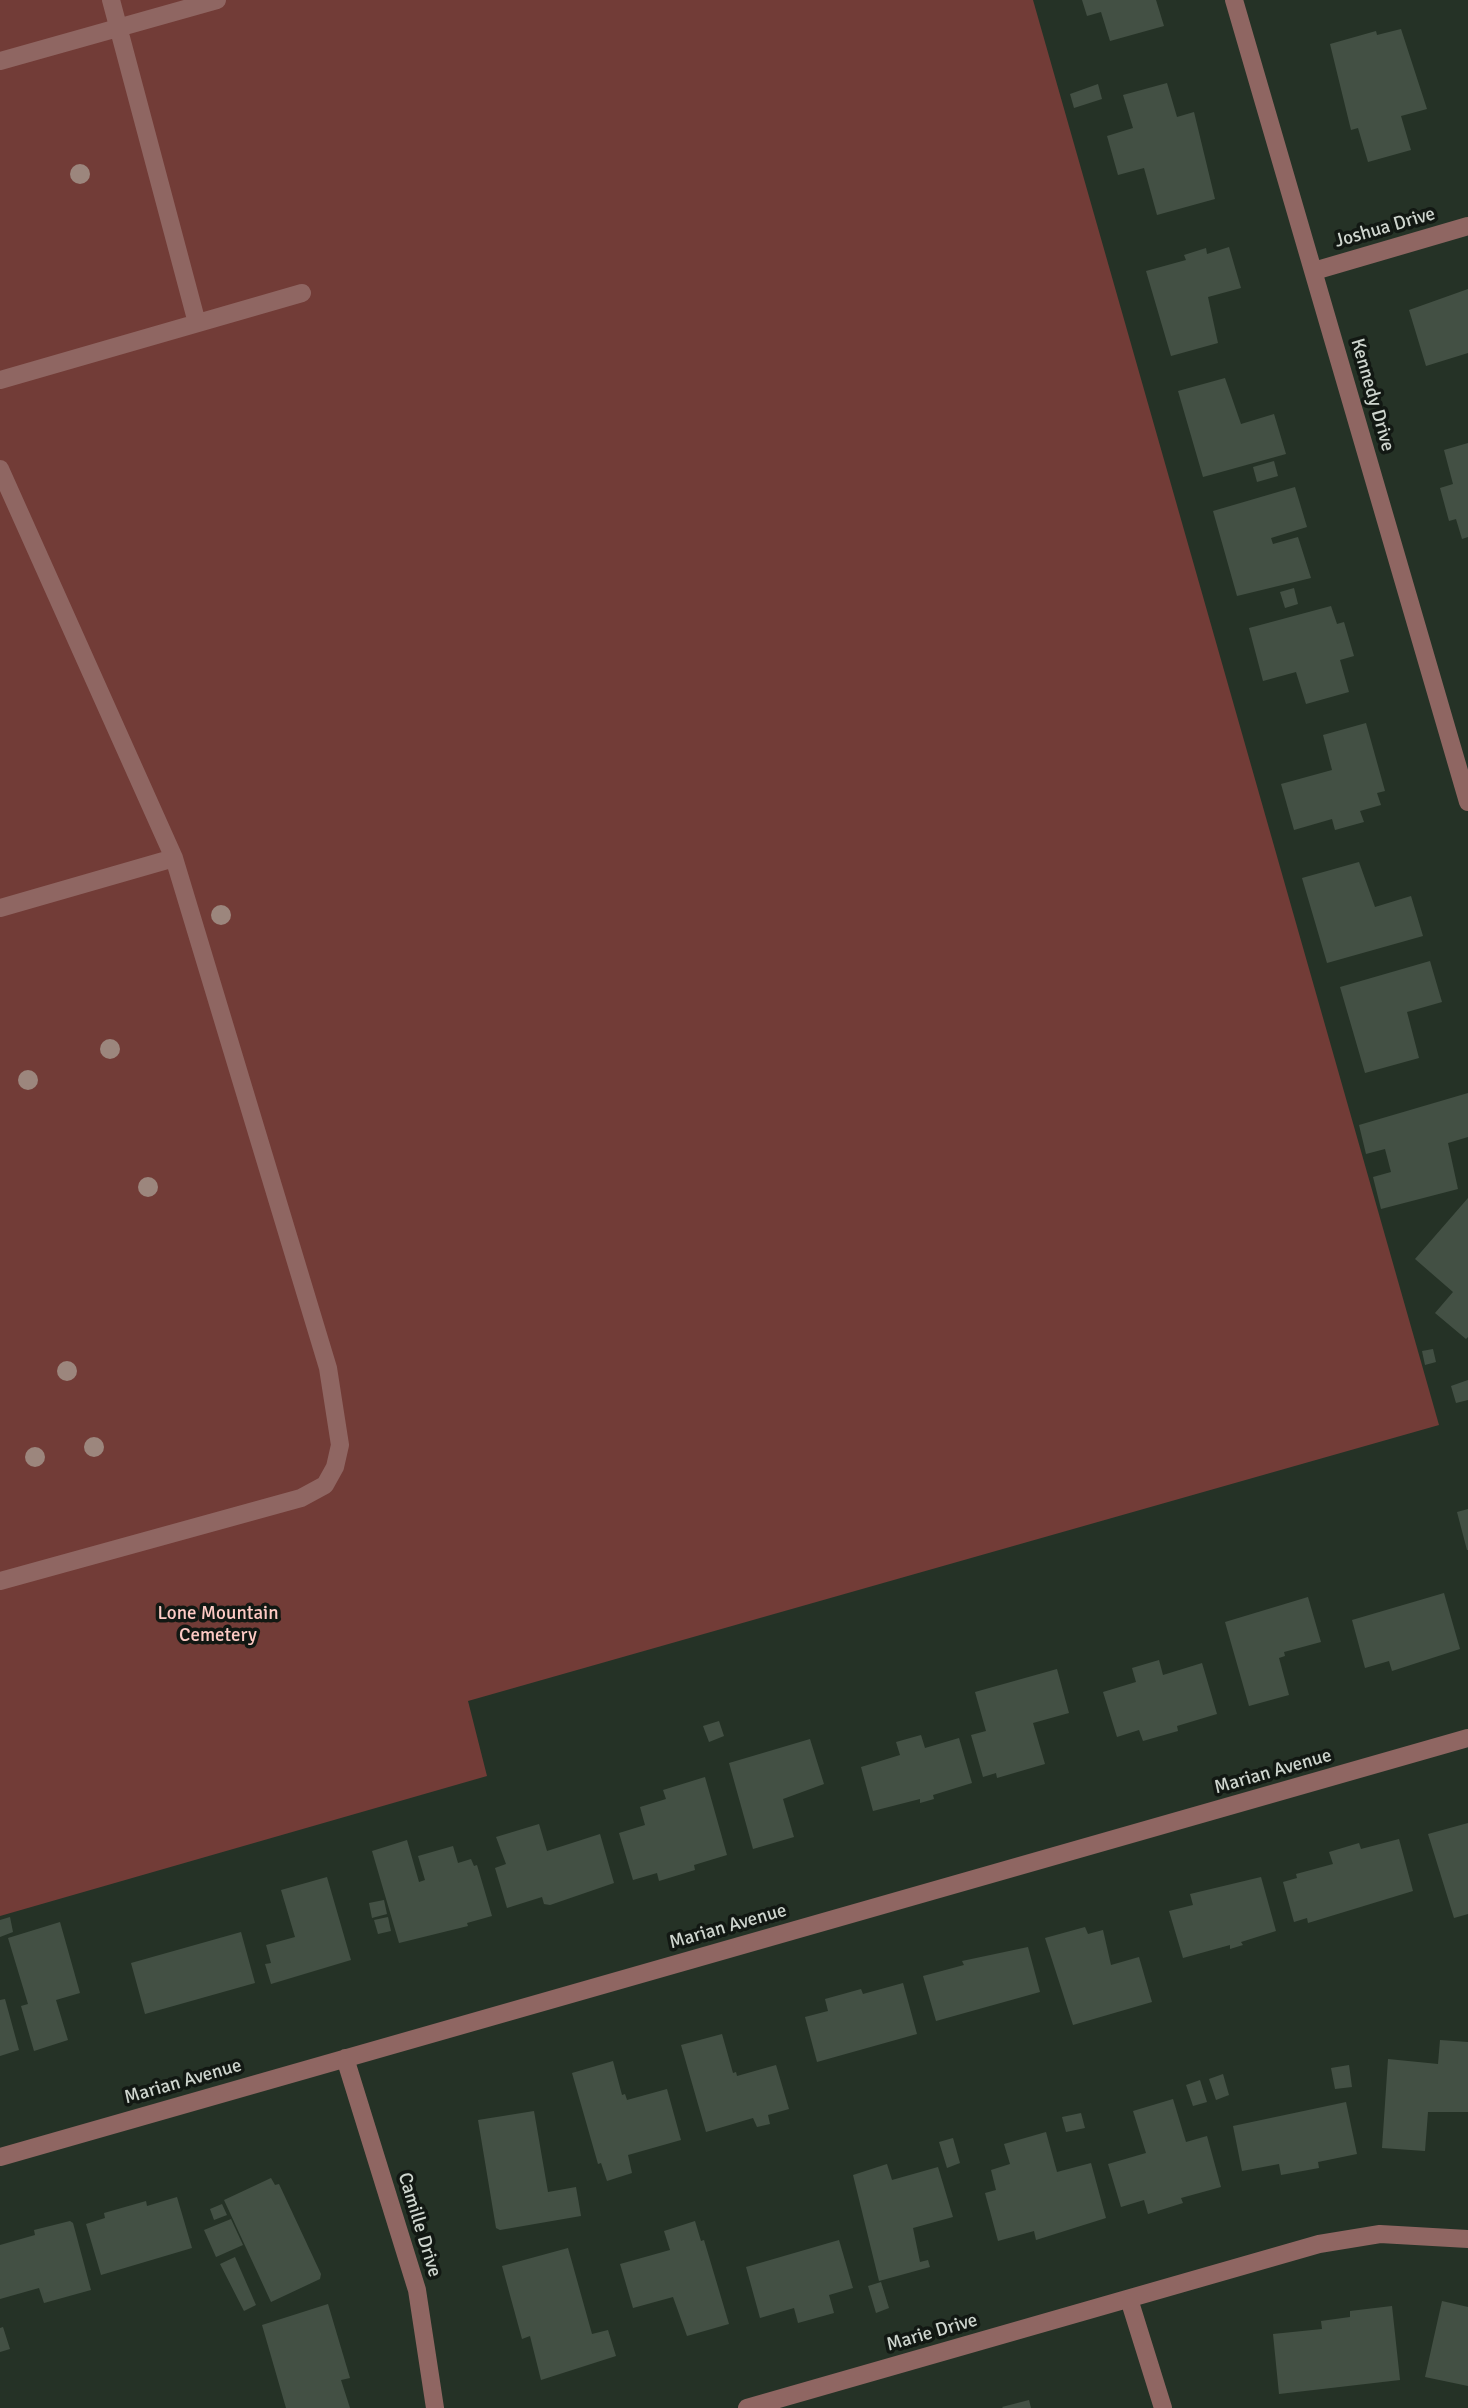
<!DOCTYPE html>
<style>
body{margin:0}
canvas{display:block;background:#253226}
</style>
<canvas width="1468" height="2408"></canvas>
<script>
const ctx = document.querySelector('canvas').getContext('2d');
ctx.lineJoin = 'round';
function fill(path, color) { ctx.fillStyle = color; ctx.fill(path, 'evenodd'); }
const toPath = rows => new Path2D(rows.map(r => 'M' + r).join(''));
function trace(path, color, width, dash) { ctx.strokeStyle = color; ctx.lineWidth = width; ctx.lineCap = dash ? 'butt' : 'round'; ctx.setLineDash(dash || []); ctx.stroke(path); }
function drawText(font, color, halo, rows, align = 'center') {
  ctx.font = font + ' Signika,sans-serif'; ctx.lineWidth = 7; ctx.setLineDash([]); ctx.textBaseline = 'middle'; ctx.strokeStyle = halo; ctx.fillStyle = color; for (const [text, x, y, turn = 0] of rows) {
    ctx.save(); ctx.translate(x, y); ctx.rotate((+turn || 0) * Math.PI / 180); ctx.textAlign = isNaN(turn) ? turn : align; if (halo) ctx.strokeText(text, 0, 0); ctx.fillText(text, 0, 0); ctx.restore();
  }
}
fill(toPath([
 [0,0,1033,0,1439,1425,468,1701,487,1776,0,1916]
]), '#723c37');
fill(toPath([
 [1082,0,1156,0,1164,26,1110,41,1101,12,1087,16],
 [1401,29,1427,109,1401,116,1411,150,1368,162,1358,128,1351,130,1330,44,1376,31,1377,35],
 [1167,83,1177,117,1194,112,1215,199,1157,215,1144,168,1118,175,1107,136,1133,128,1123,95],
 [1098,84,1102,99,1074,108,1070,94],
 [1229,247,1241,288,1208,297,1218,343,1171,356,1146,271,1186,260,1184,255,1206,248,1207,254],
 [1468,289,1468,353,1426,366,1409,310],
 [1225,378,1241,424,1274,414,1286,454,1203,477,1178,391],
 [1468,443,1468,537,1462,539,1456,519,1449,521,1440,488,1453,484,1444,450],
 [1274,461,1278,476,1257,482,1253,467],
 [1295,487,1307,527,1271,538,1273,544,1298,537,1311,578,1237,596,1213,511],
 [1294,588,1298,604,1285,608,1280,592],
 [1331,606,1337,624,1344,622,1354,656,1340,660,1349,692,1306,704,1296,672,1263,681,1249,628],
 [1366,723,1385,791,1377,793,1381,805,1360,811,1364,822,1335,830,1332,819,1294,830,1281,784,1332,770,1323,735],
 [1359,862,1375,907,1411,896,1423,936,1327,963,1302,878],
 [1430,961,1442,1002,1407,1012,1419,1058,1365,1073,1340,987],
 [1468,1093,1468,1137,1448,1143,1458,1189,1381,1209,1373,1177,1391,1172,1385,1149,1366,1154,1359,1125],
 [1468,1198,1468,1337,1466,1339,1435,1313,1453,1292,1415,1259],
 [1433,1349,1436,1362,1425,1365,1422,1351],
 [1468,1380,1468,1400,1456,1403,1451,1386],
 [1468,1509,1468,1550,1467,1550,1457,1512],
 [1444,1593,1460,1649,1392,1671,1389,1661,1365,1668,1352,1620],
 [1308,1597,1321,1642,1284,1652,1285,1656,1279,1658,1289,1695,1249,1706,1225,1622],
 [1159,1660,1163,1675,1202,1663,1217,1714,1177,1726,1178,1731,1143,1741,1139,1730,1117,1737,1103,1692,1136,1682,1132,1668],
 [1057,1669,1069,1713,1033,1723,1045,1764,997,1778,996,1773,983,1777,971,1735,986,1731,975,1692],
 [719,1721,724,1736,709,1742,703,1726],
 [921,1735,925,1748,959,1738,972,1783,933,1795,934,1799,920,1803,920,1799,873,1811,861,1767,900,1755,896,1742],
 [810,1739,824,1784,783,1799,794,1837,753,1849,729,1763],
 [705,1777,727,1855,694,1865,695,1870,659,1881,657,1873,633,1880,619,1833,645,1825,640,1807,666,1799,663,1790],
 [1468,1823,1468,1914,1454,1918,1428,1834],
 [539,1824,547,1851,600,1834,614,1883,550,1905,544,1904,542,1897,507,1908,495,1868,506,1864,496,1837],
 [1399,1839,1413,1891,1308,1923,1307,1918,1294,1922,1283,1882,1297,1878,1296,1874,1333,1864,1329,1852,1359,1843,1361,1849],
 [407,1840,419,1882,425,1880,418,1856,453,1846,458,1863,471,1859,474,1866,477,1865,492,1916,467,1923,468,1926,399,1943,372,1851],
 [327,1877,351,1960,271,1984,265,1964,271,1963,266,1945,295,1937,281,1890],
 [1261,1877,1276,1931,1241,1942,1243,1945,1230,1949,1230,1945,1183,1958,1169,1911,1193,1905,1190,1894],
 [384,1900,387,1914,372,1918,369,1903],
 [10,1917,13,1932,0,1937,0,1920],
 [388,1917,391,1931,378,1934,374,1920],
 [60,1922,80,1993,56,2000,68,2040,34,2051,21,2006,28,2004,8,1938],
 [1085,1927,1088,1934,1103,1930,1111,1965,1139,1957,1152,2002,1073,2025,1045,1938],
 [241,1932,255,1983,145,2014,131,1963],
 [1028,1947,1040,1992,936,2021,923,1976,964,1965,962,1961],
 [903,1983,917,2034,817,2062,805,2017,828,2011,825,1999,861,1989,863,1994],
 [5,1999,19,2050,0,2056,0,2000],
 [722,2034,733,2073,736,2072,737,2076,776,2065,789,2109,768,2115,770,2124,757,2127,753,2118,706,2132,681,2045],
 [1440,2040,1468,2042,1468,2112,1428,2112,1425,2151,1382,2148,1388,2059,1438,2064],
 [613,2061,622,2095,625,2094,627,2100,667,2089,681,2140,628,2155,632,2173,607,2181,601,2163,598,2164,572,2073],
 [1349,2065,1352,2087,1335,2089,1331,2068],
 [1223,2074,1229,2095,1216,2100,1209,2079],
 [1200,2080,1207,2102,1193,2106,1186,2085],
 [1173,2099,1186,2142,1207,2136,1221,2187,1181,2198,1183,2203,1148,2214,1144,2200,1121,2207,1108,2164,1146,2153,1133,2111],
 [1346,2102,1357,2154,1318,2162,1319,2168,1281,2175,1279,2164,1242,2171,1233,2126],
 [534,2111,548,2192,576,2187,581,2216,500,2230,496,2228,478,2120],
 [1081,2113,1085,2128,1066,2132,1062,2117],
 [1046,2132,1057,2172,1091,2163,1106,2218,1036,2240,1034,2231,998,2241,985,2193,996,2190,991,2170,1010,2164,1004,2144],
 [953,2138,960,2163,947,2168,939,2142],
 [887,2164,892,2180,938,2167,953,2217,913,2228,920,2262,928,2260,930,2267,879,2281,853,2175],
 [271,2178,275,2185,279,2184,321,2274,320,2279,271,2302,224,2200],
 [177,2197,192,2248,101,2275,86,2224,105,2218,104,2213,146,2201,147,2206],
 [222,2204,227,2215,214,2220,210,2209],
 [231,2219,243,2245,216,2257,204,2230],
 [70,2221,73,2223,91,2290,44,2303,39,2288,0,2299,0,2245,35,2235,34,2230],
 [695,2221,701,2241,704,2240,729,2324,687,2336,673,2297,633,2308,620,2264,670,2250,664,2231],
 [839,2240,853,2288,829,2295,834,2313,798,2323,794,2308,760,2318,746,2267],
 [568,2248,592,2334,608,2330,616,2356,541,2380,530,2336,522,2339,502,2266],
 [235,2257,256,2305,244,2311,220,2264],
 [881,2282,889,2308,876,2313,868,2286],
 [1442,2301,1468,2307,1468,2386,1425,2377],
 [328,2304,350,2378,341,2380,350,2408,286,2408,262,2325],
 [1392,2306,1400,2380,1279,2394,1273,2334,1322,2329,1321,2321,1350,2317,1350,2311],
 [3,2327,10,2349,0,2352,0,2328],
 [1029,2400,1031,2408,1003,2408,1002,2407]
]), '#435044');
trace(toPath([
 [111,0,197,323],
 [1234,0,1468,802],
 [0,61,217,0],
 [1314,271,1468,226],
 [0,380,302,293],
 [0,469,174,858,0,908],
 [0,1581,301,1498,325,1485,335,1467,340,1445,328,1368,174,858],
 [345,2058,417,2290,435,2408],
 [0,2157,1468,1738],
 [1129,2299,1163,2408],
 [747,2408,1319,2244,1380,2234,1468,2239]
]), '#8f6662', 18);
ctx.fillStyle = '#9c867d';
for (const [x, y] of [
 [80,174],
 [221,915],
 [110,1049],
 [28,1080],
 [148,1187],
 [67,1371],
 [94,1447],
 [35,1457]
]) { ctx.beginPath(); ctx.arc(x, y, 10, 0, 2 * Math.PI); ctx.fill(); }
drawText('19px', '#ced5ce', '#121813', [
 ["Joshua Drive",1385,228,-16],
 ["Kennedy Drive",1372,395,74],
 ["Marian Avenue",1273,1772,-16],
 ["Marian Avenue",728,1927,-16],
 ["Marian Avenue",183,2082,-16],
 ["Camille Drive",419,2225,73],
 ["Marie Drive",932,2333,-16]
]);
drawText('19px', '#fdcac4', '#121813', [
 ["Lone Mountain",218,1614],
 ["Cemetery",218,1636]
]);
</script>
